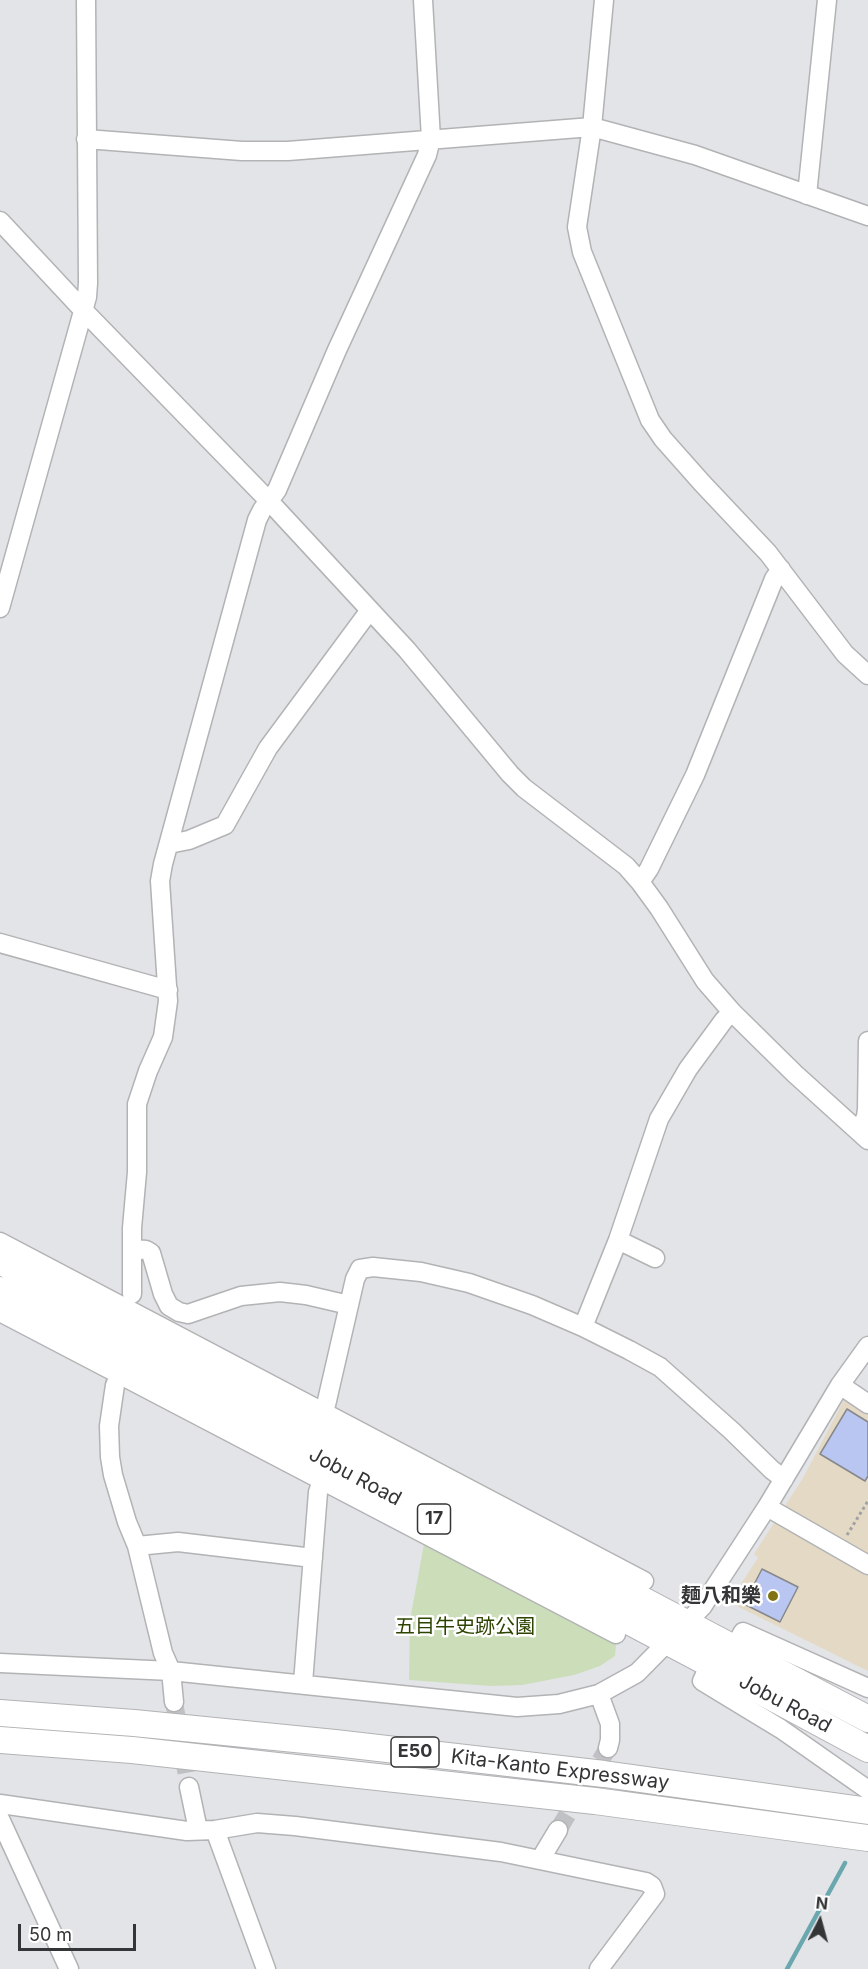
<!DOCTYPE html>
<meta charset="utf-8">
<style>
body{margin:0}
#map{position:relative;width:868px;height:1969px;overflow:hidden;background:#e3e4e7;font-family:Inter,sans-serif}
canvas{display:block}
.north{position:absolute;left:790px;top:1891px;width:60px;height:60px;-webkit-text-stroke:4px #fff;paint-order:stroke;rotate:6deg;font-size:16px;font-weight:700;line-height:24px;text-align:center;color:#343536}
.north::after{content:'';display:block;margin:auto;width:21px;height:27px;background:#343536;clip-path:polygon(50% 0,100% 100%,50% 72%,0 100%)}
.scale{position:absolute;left:18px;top:1924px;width:118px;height:27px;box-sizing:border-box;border:3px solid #343536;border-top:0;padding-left:8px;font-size:18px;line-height:21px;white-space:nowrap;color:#343536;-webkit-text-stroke:4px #fff;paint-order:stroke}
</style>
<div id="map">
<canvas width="868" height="1969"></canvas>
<div class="north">N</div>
<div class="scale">50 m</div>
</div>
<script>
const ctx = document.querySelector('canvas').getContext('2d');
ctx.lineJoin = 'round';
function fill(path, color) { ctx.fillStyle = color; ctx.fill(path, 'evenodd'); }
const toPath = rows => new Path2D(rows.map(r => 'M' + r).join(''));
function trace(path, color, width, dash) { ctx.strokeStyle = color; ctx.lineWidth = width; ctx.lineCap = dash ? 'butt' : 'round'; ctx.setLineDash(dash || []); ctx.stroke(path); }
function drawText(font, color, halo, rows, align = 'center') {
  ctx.font = font + ' Inter,"Noto Sans JP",sans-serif'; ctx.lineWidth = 5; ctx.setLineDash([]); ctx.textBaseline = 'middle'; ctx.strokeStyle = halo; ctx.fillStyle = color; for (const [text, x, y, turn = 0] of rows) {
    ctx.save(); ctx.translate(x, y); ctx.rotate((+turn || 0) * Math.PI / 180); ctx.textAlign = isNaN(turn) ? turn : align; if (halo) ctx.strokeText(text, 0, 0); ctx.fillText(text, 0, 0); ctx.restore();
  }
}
fill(toPath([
 [844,1400,868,1414,868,1671,733,1604,731,1599,758,1558,754,1554,803,1478]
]), '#e3d9c4');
fill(toPath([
 [424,1544,613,1640,616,1645,615,1656,600,1666,574,1675,522,1685,491,1686,409,1680,410,1620]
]), '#ccdeb9');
trace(toPath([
 [787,1969,845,1863]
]), '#6ba7ae', 4.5);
const building = toPath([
 [847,1409,868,1422,868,1476,865,1481,820,1454,847,1409],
 [762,1569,798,1587,780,1622,744,1604,762,1569]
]);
fill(building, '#b8c6f1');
trace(building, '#87888a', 1.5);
trace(toPath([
 [174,1702,189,1787],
 [558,1830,608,1748]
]), '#c0c1c4', 18, [18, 9]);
const minor = toPath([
 [604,0,592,127,577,227,582,252,650,420,663,439,702,483,768,553,845,654,868,675],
 [86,139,242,151,288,151,592,127,695,155,868,216],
 [807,195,827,0],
 [0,221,84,311,269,501,407,650,510,774,524,788,626,866,640,882,659,908,705,981,732,1012,795,1074,868,1140],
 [0,608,87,297,88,283,86,0],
 [169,844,189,840,225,825,268,748,370,610],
 [640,882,649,869,695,775,774,579,781,569],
 [0,943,168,990],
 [859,1131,866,1117,867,1109,868,1041],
 [618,1240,655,1258],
 [0,1242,644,1581],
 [133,1249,146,1250,151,1253,163,1294,169,1306,179,1312,188,1314,241,1296,280,1292,306,1295,349,1305],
 [132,1294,132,1228,137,1172,137,1104,148,1071,163,1037,168,1001,160,881,163,864,257,520,262,510,277,490,337,350,427,155,431,139,423,0],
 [0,1312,616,1634],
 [583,1327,618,1240,659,1119,688,1069,724,1020,732,1012],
 [115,1385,109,1426,110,1457,113,1475,127,1522,137,1546,163,1653,171,1671,174,1702],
 [840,1385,868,1404],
 [322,1411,326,1405,355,1279,360,1269,373,1267,421,1272,469,1283,532,1305,583,1327,629,1350,660,1367,732,1431,772,1470,784,1479],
 [767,1507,868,1565],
 [137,1546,178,1542,313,1558],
 [734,1648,743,1632,868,1688],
 [0,1663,171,1671,517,1707,559,1704,599,1694,637,1673,702,1607,767,1507,840,1385,868,1346],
 [710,1664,702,1681,781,1729,868,1790],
 [303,1683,318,1492,322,1481],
 [599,1694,610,1724,610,1740,608,1748],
 [189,1787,198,1830],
 [0,1804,187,1831,215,1830,257,1823,295,1826,501,1852,646,1882,652,1886,655,1894,599,1969],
 [0,1819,69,1969],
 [215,1830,266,1969],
 [540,1860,558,1830]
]);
const highway = toPath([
 [0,1261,868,1719],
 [0,1290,710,1664,868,1749],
 [0,1713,134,1723,335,1743,604,1774,868,1811],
 [0,1740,132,1750,595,1801,868,1838]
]);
trace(minor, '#b2b3b5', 21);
trace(highway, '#b2b3b5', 28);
trace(toPath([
 [847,1535,868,1501]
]), '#a1a2a4', 3, [3, 3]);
trace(minor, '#fff', 18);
trace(highway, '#fff', 26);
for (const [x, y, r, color] of [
 [773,1596,6,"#817314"]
]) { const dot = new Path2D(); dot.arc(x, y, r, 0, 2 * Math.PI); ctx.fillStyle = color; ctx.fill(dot); trace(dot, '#fff', 2); }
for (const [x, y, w] of [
 [434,1519,33],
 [415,1752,48]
]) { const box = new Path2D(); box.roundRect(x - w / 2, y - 15, w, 30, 4.5); ctx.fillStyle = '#fff'; ctx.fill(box); trace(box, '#343536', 1.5); }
drawText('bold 18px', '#343536', null, [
 ["17",434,1519],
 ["E50",415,1752]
]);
drawText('20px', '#343536', '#fff', [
 ["Jobu Road",355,1477,28],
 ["Jobu Road",785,1704,28],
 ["Kita-Kanto Expressway",560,1770,7]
]);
drawText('bold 20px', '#343536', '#fff', [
 ["麺八和樂",761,1596]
], 'right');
drawText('20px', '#2d4400', '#fff', [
 ["五目牛史跡公園",465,1627]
]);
</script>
